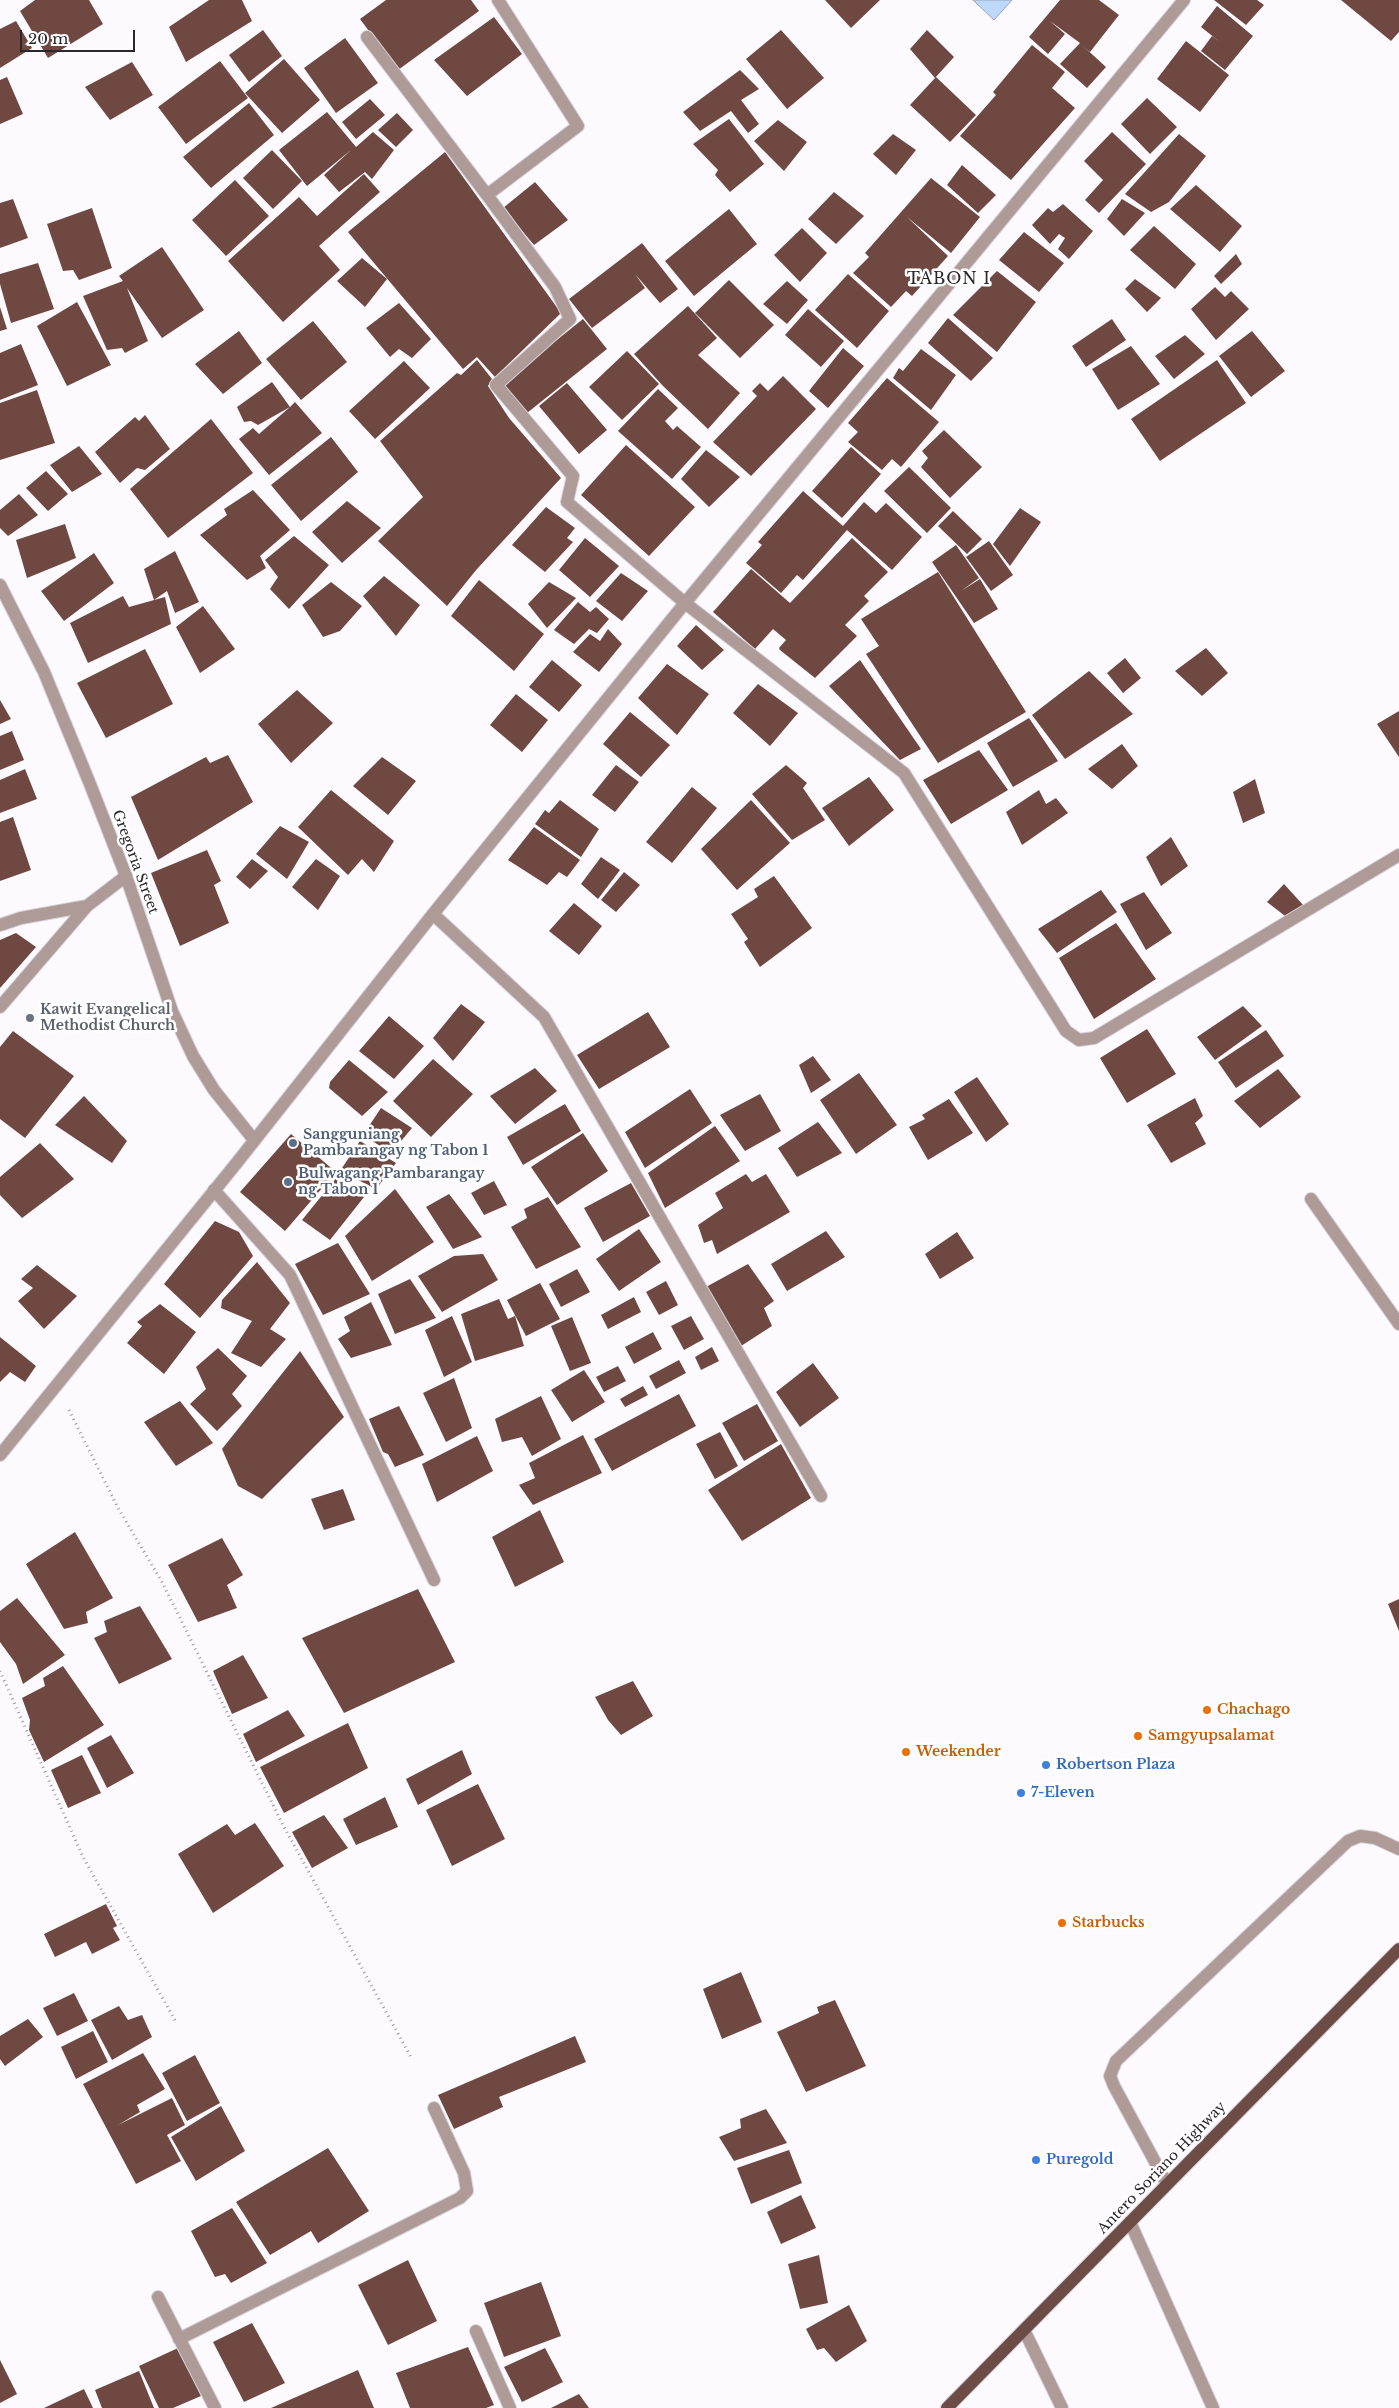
<!DOCTYPE html>
<style>
body{margin:0}
#map{position:relative;width:1399px;height:2408px;overflow:hidden;background:#fcf9ff;font-family:"Libre Baskerville",serif}
canvas{display:block}
.scale{position:absolute;left:20px;top:30px;width:115px;height:22px;box-sizing:border-box;border:2px solid #2a272c;border-top:0;padding-left:6px;font-size:15px;line-height:18px;white-space:nowrap;color:#2a272c;-webkit-text-stroke:4px #fff;paint-order:stroke}
</style>
<div id="map">
<canvas width="1399" height="2408"></canvas>
<div class="scale">20 m</div>
</div>
<script>
const ctx = document.querySelector('canvas').getContext('2d');
ctx.lineJoin = 'round';
function fill(path, color) { ctx.fillStyle = color; ctx.fill(path, 'evenodd'); }
const toPath = rows => new Path2D(rows.map(r => 'M' + r).join(''));
function trace(path, color, width, dash) { ctx.strokeStyle = color; ctx.lineWidth = width; ctx.lineCap = dash ? 'butt' : 'round'; ctx.setLineDash(dash || []); ctx.stroke(path); }
function drawText(font, color, halo, rows, align = 'center') {
  ctx.font = font + ' "Libre Baskerville",serif'; ctx.lineWidth = 5; ctx.setLineDash([]); ctx.textBaseline = 'middle'; ctx.strokeStyle = halo; ctx.fillStyle = color; for (const [text, x, y, turn = 0] of rows) {
    ctx.save(); ctx.translate(x, y); ctx.rotate((+turn || 0) * Math.PI / 180); ctx.textAlign = isNaN(turn) ? turn : align; if (halo) ctx.strokeText(text, 0, 0); ctx.fillText(text, 0, 0); ctx.restore();
  }
}
const water = toPath([
 [973,0,1012,0,994,20,973,0]
]);
fill(water, '#bed8f9');
trace(water, '#92a3bc', 1);
fill(toPath([
 [35,0,89,0,103,24,48,58,20,11],
 [209,0,242,0,252,21,186,62,169,27],
 [386,0,471,0,479,11,398,70,360,19],
 [825,0,880,0,851,28],
 [1060,0,1099,0,1119,15,1090,52,1083,46,1106,67,1087,88,1060,64,1080,43,1050,21,1065,34,1048,54,1029,37],
 [1214,0,1257,0,1264,5,1246,25],
 [1341,0,1399,0,1399,32,1391,41],
 [1217,6,1253,36,1225,70,1201,51,1212,36,1220,42,1201,27],
 [494,17,522,54,467,96,434,60],
 [16,21,32,48,0,68,0,29],
 [263,30,282,56,249,82,229,55],
 [781,30,824,78,787,109,746,59],
 [927,30,954,57,935,78,910,49],
 [345,38,378,83,336,113,304,68],
 [1186,41,1229,75,1200,112,1157,79],
 [1032,45,1065,72,1052,88,1075,108,1011,180,960,136,996,95,993,92],
 [284,59,320,100,282,133,245,93],
 [220,61,248,98,186,144,158,107],
 [132,62,153,95,110,120,85,87],
 [740,70,759,89,741,100,759,124,748,133,731,111,700,131,683,112],
 [7,77,23,114,0,124,0,80],
 [936,77,976,115,950,142,910,105],
 [1147,98,1177,127,1150,154,1121,124],
 [370,99,385,115,356,139,342,122],
 [249,103,274,135,211,188,183,157],
 [327,112,356,147,373,132,394,150,372,179,365,172,339,192,324,175,351,150,307,186,279,150],
 [397,113,413,130,396,147,378,130],
 [729,119,764,164,730,192,715,175,718,170,693,144],
 [778,120,807,142,784,171,754,141],
 [1112,132,1146,164,1099,213,1085,200,1103,180,1084,161],
 [893,134,916,150,896,175,873,154],
 [1179,134,1206,156,1169,202,1151,212,1125,194],
 [272,150,302,181,273,209,243,178],
 [445,152,561,313,495,377,477,357,463,369,348,232],
 [962,165,996,195,978,213,947,185],
 [364,174,380,192,319,246,340,270,283,322,228,261,299,197,317,216],
 [931,178,980,217,951,253,907,217,948,256,912,296,906,291,891,307,853,273,869,257,865,253],
 [235,180,269,216,226,256,192,220],
 [535,182,568,220,534,245,503,208],
 [1196,185,1242,226,1220,252,1170,209],
 [834,192,864,216,836,244,808,219],
 [13,199,28,238,0,248,0,203],
 [1122,199,1145,213,1124,236,1107,219],
 [1063,204,1093,231,1069,259,1058,249,1065,238,1059,234,1050,244,1032,225,1048,208,1053,212],
 [92,208,112,268,79,280,73,270,63,271,47,224],
 [729,209,757,244,694,296,665,261],
 [1154,226,1196,264,1175,289,1130,250],
 [802,228,827,253,800,282,774,255],
 [1024,232,1064,263,1039,292,999,260],
 [642,243,678,289,660,303,635,274,645,288,592,328,569,299],
 [162,247,204,310,162,338,127,288,148,341,125,353,122,348,107,350,83,296,123,281,119,276],
 [1236,254,1242,264,1221,284,1214,276],
 [362,258,387,279,365,307,337,281],
 [38,263,54,309,11,323,0,284,0,274],
 [997,271,1036,302,997,352,953,315],
 [848,274,889,311,857,348,815,310],
 [1135,279,1161,298,1147,312,1125,289],
 [729,280,774,325,740,358,695,313],
 [787,281,808,300,787,324,763,304],
 [1215,287,1225,297,1231,291,1249,309,1216,340,1191,309],
 [77,302,111,365,67,386,37,326],
 [399,303,431,339,412,358,399,349,390,357,366,328],
 [688,306,717,338,698,355,740,393,708,429,663,386,634,354],
 [0,307,7,329,0,331],
 [808,309,844,341,821,367,785,335],
 [948,318,993,358,971,381,928,343],
 [583,319,607,349,527,413,503,383],
 [1112,319,1126,340,1086,367,1072,346],
 [313,321,347,362,301,400,266,359],
 [239,331,262,363,223,394,195,364],
 [1252,331,1285,371,1251,397,1219,356],
 [1185,335,1205,354,1174,379,1155,356],
 [21,344,38,385,0,400,0,353],
 [1131,346,1160,384,1118,410,1092,369],
 [843,348,864,366,828,408,809,391],
 [921,349,956,375,931,410,893,378,899,368,903,371],
 [627,351,659,384,622,420,589,387],
 [477,360,492,379,488,386,509,418,561,478,477,569,447,606,378,541,423,497,380,441,457,373,461,375],
 [1217,360,1246,403,1160,461,1131,419],
 [404,361,430,388,375,439,349,411],
 [783,376,816,409,751,476,713,442,757,396,752,391,760,383,768,391],
 [887,378,939,422,901,467,892,459,882,470,848,442,858,432,848,423],
 [272,382,290,407,295,402,322,433,269,475,239,439,253,428,259,434,290,407,258,425,251,421,244,422,237,407],
 [567,383,607,430,579,454,539,406],
 [658,389,678,408,665,421,673,430,677,426,701,447,672,479,618,431],
 [37,390,55,443,0,460,0,403],
 [145,415,170,449,145,470,137,468,120,483,95,452,135,417,139,421],
 [211,419,253,473,168,538,130,489],
 [944,430,982,467,950,498,921,467,928,458,922,451],
 [331,437,358,472,301,521,271,485],
 [626,445,695,507,649,556,581,495],
 [79,446,102,474,72,492,50,465],
 [851,447,881,474,842,518,812,491],
 [706,450,740,477,709,507,681,479],
 [909,467,951,508,927,533,884,491],
 [46,471,68,494,48,511,26,488],
 [253,490,290,530,260,556,266,568,247,580,200,535,227,515,224,509],
 [803,491,843,526,864,502,876,513,886,503,922,537,892,570,847,530,803,580,797,575,781,593,746,563,762,545,758,542],
 [19,494,38,515,8,536,0,528,0,510],
 [347,501,381,528,342,563,312,532],
 [546,507,575,528,567,538,573,542,545,572,512,545],
 [1020,508,1041,522,1010,566,993,544],
 [953,511,982,539,967,554,938,526],
 [65,524,76,558,27,578,16,540],
 [294,536,329,565,289,609,270,589,278,577,265,560],
 [585,538,619,566,590,597,559,570],
 [852,538,888,572,864,596,869,601,845,625,857,636,815,678,780,650,779,648,786,640,773,629,755,649,713,612,751,569,790,603],
 [989,541,1013,575,991,591,966,557],
 [956,545,979,578,961,591,980,579,998,609,974,623,932,562],
 [175,551,199,602,175,613,167,591,154,600,144,569],
 [94,553,114,583,64,621,41,591],
 [938,572,1026,712,938,763,866,654,879,646,861,619],
 [621,573,648,591,622,621,596,601],
 [384,576,420,605,396,636,363,596],
 [479,580,544,634,514,671,451,616],
 [331,582,362,606,340,631,323,637,302,605],
 [549,582,576,598,547,628,528,604],
 [123,596,129,607,165,597,171,624,88,663,70,623],
 [578,602,590,612,596,607,609,619,597,633,589,629,574,644,554,630],
 [203,606,235,649,200,673,176,627],
 [696,625,724,650,702,670,677,646],
 [608,629,622,644,599,672,573,652,590,634,600,641],
 [1206,648,1228,673,1202,696,1175,671],
 [145,649,173,704,106,738,77,683],
 [1125,658,1141,678,1123,693,1107,673],
 [552,660,582,685,559,712,529,687],
 [860,660,921,749,900,760,829,686],
 [667,664,709,694,677,735,638,698],
 [1089,671,1133,714,1065,759,1032,715],
 [758,684,798,713,770,746,733,713],
 [297,690,333,723,291,763,258,724],
 [516,694,548,720,522,752,490,725],
 [0,700,11,719,0,724],
 [1399,711,1399,757,1377,724],
 [630,712,670,745,641,777,603,744],
 [1029,718,1058,761,1013,787,987,743],
 [12,731,24,760,0,770,0,736],
 [1122,744,1138,766,1112,789,1088,769],
 [979,750,1008,790,951,824,923,780],
 [228,755,253,802,158,860,131,797,206,757,210,763],
 [382,757,416,781,388,815,353,786],
 [616,765,639,782,615,812,592,795],
 [786,765,807,783,803,788,825,820,792,840,752,794],
 [25,769,37,799,0,813,0,780],
 [869,777,894,810,849,846,822,808],
 [1255,779,1265,813,1243,823,1233,792],
 [692,787,717,808,672,863,646,842],
 [331,790,394,841,374,872,362,859,348,875,298,827],
 [1039,790,1046,804,1056,798,1068,813,1022,845,1006,812],
 [560,800,599,829,581,857,535,824,545,810,549,813],
 [751,800,790,843,737,890,701,849],
 [13,817,31,870,0,881,0,822],
 [280,826,309,842,287,879,256,854],
 [534,827,580,860,567,877,559,872,547,885,508,860],
 [1171,837,1188,866,1161,886,1146,857],
 [207,850,221,881,214,885,229,923,180,946,151,873],
 [601,857,620,870,598,899,581,884],
 [252,859,268,871,250,889,236,877],
 [316,859,340,876,318,910,292,887],
 [624,872,640,885,616,912,601,900],
 [774,876,812,928,760,967,744,942,748,939,731,914,758,897,754,889],
 [1284,884,1304,906,1289,919,1267,902],
 [1101,890,1117,912,1057,953,1038,929],
 [1144,892,1172,933,1146,950,1120,904],
 [574,903,602,926,579,955,549,931],
 [1116,923,1156,979,1094,1019,1059,958],
 [16,933,36,947,0,988,0,940],
 [461,1004,485,1022,453,1061,433,1038],
 [1243,1006,1262,1026,1215,1060,1197,1037],
 [648,1012,670,1047,599,1089,577,1055],
 [389,1016,424,1046,394,1079,359,1051],
 [1147,1029,1176,1074,1127,1103,1100,1058],
 [1266,1030,1284,1056,1236,1088,1218,1062],
 [13,1031,74,1076,25,1138,0,1119,0,1047],
 [813,1056,831,1080,811,1093,799,1065],
 [433,1059,473,1094,431,1137,393,1101],
 [349,1060,388,1092,362,1116,329,1088,330,1082],
 [535,1068,557,1091,515,1124,490,1096],
 [1278,1069,1301,1097,1260,1128,1234,1101],
 [859,1073,897,1125,856,1154,820,1100],
 [977,1077,1009,1124,986,1142,954,1092],
 [690,1089,712,1123,645,1168,625,1132],
 [760,1094,781,1131,745,1151,720,1115],
 [84,1096,127,1141,112,1163,55,1125],
 [1195,1098,1203,1116,1195,1123,1206,1144,1171,1163,1147,1125],
 [949,1099,973,1133,928,1160,909,1127,925,1119,922,1115],
 [565,1104,581,1131,523,1165,507,1137],
 [381,1108,412,1128,391,1153,363,1135],
 [818,1122,842,1153,797,1177,778,1148],
 [715,1126,740,1161,665,1208,648,1173],
 [583,1133,608,1171,557,1205,531,1167],
 [291,1134,336,1172,285,1231,240,1192],
 [360,1141,396,1163,376,1189,340,1171],
 [40,1143,74,1179,22,1218,0,1195,0,1177],
 [746,1174,752,1182,766,1174,790,1212,717,1254,712,1240,704,1243,698,1225,723,1208,715,1193],
 [337,1177,364,1197,330,1240,302,1220],
 [494,1181,507,1205,484,1215,471,1193],
 [631,1183,650,1216,603,1242,584,1208],
 [395,1189,434,1242,372,1281,345,1236],
 [449,1194,482,1237,453,1249,426,1207],
 [548,1197,581,1247,536,1269,511,1227,527,1218,524,1209],
 [215,1221,239,1232,253,1256,200,1318,164,1284],
 [639,1229,661,1262,619,1291,596,1259],
 [826,1231,845,1257,787,1291,771,1264],
 [957,1232,974,1258,940,1279,925,1254],
 [338,1243,370,1294,323,1315,295,1264],
 [483,1254,498,1280,442,1312,418,1276,454,1256],
 [257,1262,290,1303,270,1329,286,1339,261,1367,231,1353,252,1321,221,1308,222,1300],
 [748,1264,774,1301,764,1308,772,1326,741,1346,706,1287],
 [37,1265,77,1296,44,1329,18,1301,33,1288,21,1279],
 [577,1269,590,1292,561,1307,549,1284],
 [410,1279,436,1318,395,1334,378,1294],
 [666,1281,678,1305,659,1315,646,1292],
 [540,1283,560,1319,526,1336,507,1300],
 [634,1297,641,1312,608,1329,601,1315],
 [499,1299,508,1319,515,1316,524,1346,475,1361,461,1314],
 [371,1302,392,1345,351,1358,338,1339,350,1331,344,1317],
 [160,1304,196,1332,164,1374,127,1343,142,1326,137,1322],
 [452,1316,472,1362,444,1377,425,1330],
 [691,1316,704,1339,684,1350,671,1326],
 [572,1317,591,1363,570,1371,551,1326],
 [653,1332,662,1349,634,1364,625,1347],
 [0,1337,36,1366,25,1382,10,1372,0,1382],
 [712,1347,719,1361,701,1370,695,1357],
 [218,1348,247,1376,232,1394,242,1406,217,1431,190,1404,206,1389,196,1367],
 [300,1351,344,1417,262,1499,238,1486,222,1449],
 [679,1360,686,1373,656,1389,649,1376],
 [813,1363,839,1398,800,1427,776,1392],
 [618,1366,626,1381,604,1392,596,1377],
 [584,1370,605,1402,572,1422,551,1390],
 [454,1378,472,1428,446,1442,423,1393],
 [643,1386,648,1395,625,1407,620,1399],
 [679,1394,696,1426,612,1471,594,1439],
 [541,1396,561,1439,532,1456,522,1437,502,1442,495,1419],
 [180,1401,213,1443,176,1466,144,1422],
 [757,1404,778,1441,744,1461,722,1423],
 [399,1406,424,1455,395,1467,388,1454,383,1452,369,1419],
 [720,1432,738,1466,715,1479,696,1444],
 [583,1435,602,1473,533,1505,519,1485,535,1478,529,1463],
 [477,1436,493,1471,437,1502,422,1464],
 [781,1444,811,1498,742,1541,708,1490],
 [343,1489,355,1520,324,1530,311,1499],
 [540,1510,564,1562,515,1587,492,1537],
 [75,1532,113,1598,86,1612,88,1623,64,1629,26,1564],
 [222,1538,243,1575,227,1585,237,1608,198,1622,168,1565],
 [418,1589,455,1662,344,1713,302,1638],
 [17,1598,65,1655,23,1684,16,1664,0,1642,0,1611],
 [1399,1599,1399,1631,1388,1604],
 [140,1606,172,1659,119,1684,94,1638,107,1632,104,1621],
 [243,1655,268,1698,232,1714,213,1671],
 [63,1666,104,1725,44,1762,29,1730,30,1720,22,1698,45,1686,43,1678],
 [633,1681,653,1716,621,1735,608,1720,595,1697],
 [288,1710,305,1736,256,1762,243,1734],
 [348,1723,368,1768,284,1813,260,1767],
 [111,1735,134,1773,107,1788,87,1748],
 [462,1750,472,1774,418,1805,406,1779],
 [82,1755,101,1793,68,1808,51,1770],
 [478,1784,505,1839,452,1866,426,1810],
 [385,1797,398,1827,356,1845,343,1819],
 [324,1815,348,1848,312,1868,292,1832],
 [255,1823,284,1866,213,1913,178,1854,227,1824,235,1835],
 [106,1904,117,1926,113,1928,120,1940,92,1954,86,1942,55,1957,44,1934],
 [741,1972,762,2022,722,2039,703,1989],
 [74,1993,88,2021,57,2036,43,2008],
 [835,2000,866,2066,806,2092,777,2032,819,2013,817,2007],
 [119,2006,128,2020,142,2015,152,2037,112,2060,91,2020],
 [28,2019,43,2037,5,2066,0,2059,0,2036],
 [93,2031,108,2062,76,2079,61,2047],
 [575,2036,586,2062,499,2097,503,2107,454,2129,438,2095],
 [143,2053,165,2089,137,2105,140,2112,118,2125,172,2098,185,2125,167,2135,181,2161,136,2184,83,2084],
 [195,2055,220,2103,187,2121,162,2073],
 [221,2106,245,2151,196,2181,171,2137],
 [766,2109,787,2143,734,2161,719,2137,741,2128,740,2119],
 [328,2148,369,2211,318,2243,311,2231,270,2255,236,2202],
 [789,2150,802,2183,751,2204,737,2168],
 [801,2195,816,2228,781,2244,767,2212],
 [232,2208,267,2263,231,2283,225,2274,215,2277,191,2231],
 [819,2255,828,2303,800,2309,788,2264],
 [408,2260,437,2321,388,2345,358,2285],
 [541,2282,561,2336,504,2357,484,2303],
 [849,2305,867,2341,836,2362,824,2348,817,2350,806,2329],
 [252,2323,285,2383,244,2402,213,2342],
 [468,2347,494,2405,486,2408,410,2408,396,2373],
 [178,2348,201,2396,173,2408,159,2408,139,2366],
 [545,2348,563,2382,522,2402,504,2367],
 [0,2360,17,2394,0,2403],
 [358,2370,374,2408,271,2408],
 [139,2371,154,2408,102,2408,95,2390],
 [84,2389,93,2408,44,2408],
 [579,2394,589,2408,551,2408]
]), '#6f4941');
const service = toPath([
 [1311,1199,1399,1324],
 [1167,2184,1114,2086,1110,2076,1116,2061,1348,1841,1360,1836,1375,1838,1399,1849],
 [1130,2222,1213,2408],
 [1024,2330,1062,2408]
]);
const minor = toPath([
 [498,0,578,126,487,195,555,287,570,319,496,385,573,476,567,502,685,603,904,773,1066,1031,1079,1040,1094,1038,1399,855],
 [367,37,487,195],
 [433,914,544,1017,821,1496],
 [0,925,21,918,87,906],
 [0,1007,87,906,126,876],
 [214,1190,290,1275,434,1580],
 [158,2297,215,2408],
 [476,2331,510,2408],
 [179,2339,460,2198,467,2191,464,2173,434,2108]
]);
const tertiary = toPath([
 [0,585,44,672,90,784,126,876,172,1011,193,1056,214,1090,254,1140],
 [0,1455,239,1160,433,914,685,603,1184,0]
]);
const primary = toPath([
 [947,2408,1399,1949]
]);
trace(service, '#d6d3d9', 14);
trace(minor, '#d6d3d9', 14);
trace(tertiary, '#d6d3d9', 14);
trace(primary, '#d6d3d9', 14);
trace(toPath([
 [69,1410,118,1508,162,1582,284,1827,412,2059],
 [0,1671,83,1857,176,2022]
]), '#9b989d', 3, [1, 4]);
trace(service, '#ae9a96', 12);
trace(minor, '#ae9a96', 12);
trace(tertiary, '#ae9a96', 12);
trace(primary, '#6d4c45', 12);
for (const [x, y, r, color] of [
 [30,1018,5,"#6b7280"],
 [293,1143,5,"#5c6f8a"],
 [288,1182,5,"#5c6f8a"],
 [1207,1710,5,"#e8710a"],
 [1138,1736,5,"#e8710a"],
 [906,1752,5,"#e8710a"],
 [1046,1765,5,"#3f7fe0"],
 [1021,1793,5,"#3f7fe0"],
 [1062,1923,5,"#e8710a"],
 [1036,2160,5,"#3f7fe0"]
]) { const dot = new Path2D(); dot.arc(x, y, r, 0, 2 * Math.PI); ctx.fillStyle = color; ctx.fill(dot); trace(dot, '#fff', 2); }
drawText('14px', '#2a272c', '#fff', [
 ["Gregoria Street",135,862,70],
 ["Antero Soriano Highway",1162,2168,-46]
]);
drawText('bold 14px', '#5b616d', '#fff', [
 ["Kawit Evangelical",40,1010],
 ["Methodist Church",40,1026]
], 'left');
drawText('bold 14px', '#4e5e75', '#fff', [
 ["Sangguniang",303,1135],
 ["Pambarangay ng Tabon 1",303,1151],
 ["Bulwagang Pambarangay",298,1174],
 ["ng Tabon 1",298,1190]
], 'left');
drawText('bold 14px', '#c56008', '#fff', [
 ["Chachago",1217,1710],
 ["Samgyupsalamat",1148,1736],
 ["Weekender",916,1752],
 ["Starbucks",1072,1923]
], 'left');
drawText('bold 14px', '#366cbe', '#fff', [
 ["Robertson Plaza",1056,1765],
 ["7-Eleven",1031,1793],
 ["Puregold",1046,2160]
], 'left');
ctx.letterSpacing = '1px';
drawText('16px', '#2a272c', '#fff', [
 ["TABON I",949,279]
]);
ctx.letterSpacing = '0px';
</script>
